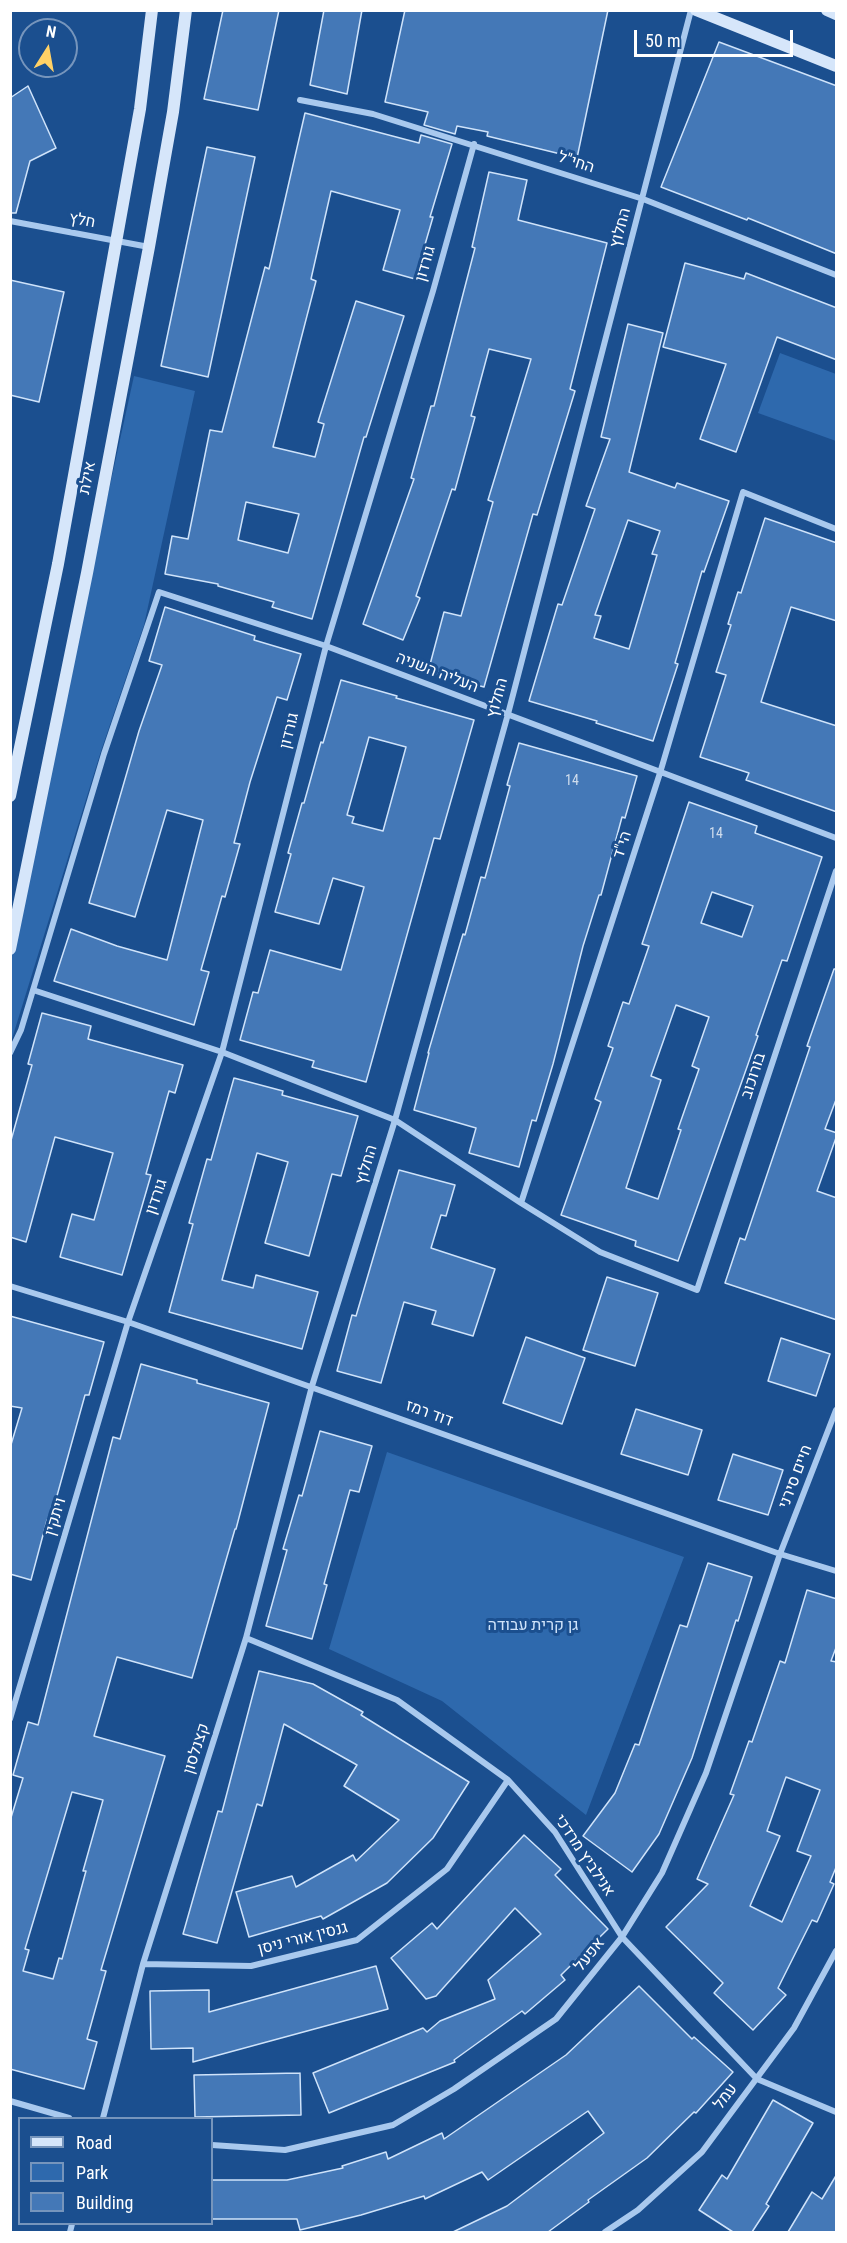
<!DOCTYPE html>
<meta charset="utf-8">
<style>
body{margin:0}
#map{position:relative;width:847px;height:2243px;overflow:hidden;background:#1b4f8f;font-family:"Roboto Condensed",sans-serif}
canvas{display:block}
.frame{position:absolute;inset:0;border:12px solid #fff;pointer-events:none}
.legend{position:absolute;left:18px;top:2117px;width:195px;height:108px;box-sizing:border-box;background:#1b4f8f;border:2px solid #7695bc;margin:0;padding:8px 10px;list-style:none;font-size:18px;color:#fff}
.legend li{display:flex;align-items:center;gap:12px;height:30px}
.legend b{width:30px;border:2px solid #7695bc}
.north{position:absolute;left:18px;top:18px;width:60px;height:60px;box-sizing:border-box;background:#1b4f8f;border:2px solid #7695bc;border-radius:50%;rotate:11deg;font-size:16px;font-weight:700;line-height:24px;text-align:center;color:#fff}
.north::after{content:'';display:block;margin:auto;width:21px;height:27px;background:#ffd166;clip-path:polygon(50% 0,100% 100%,50% 72%,0 100%)}
.scale{position:absolute;left:634px;top:30px;width:159px;height:27px;box-sizing:border-box;border:3px solid #fff;border-top:0;padding-left:8px;font-size:18px;line-height:21px;white-space:nowrap;color:#fff;-webkit-text-stroke:4px #1b4f8f;paint-order:stroke}
</style>
<div id="map">
<canvas width="847" height="2243"></canvas>
<div class="frame"></div>
<ul class="legend">
<li><b style="height:8px;background:#d6e6fa"></b>Road</li>
<li><b style="height:16px;background:#2e69ad"></b>Park</li>
<li><b style="height:16px;background:#4478b7"></b>Building</li>
</ul>
<div class="north">N</div>
<div class="scale">50 m</div>
</div>
<script>
const ctx = document.querySelector('canvas').getContext('2d');
ctx.lineJoin = 'round';
function fill(path, color) { ctx.fillStyle = color; ctx.fill(path, 'evenodd'); }
const toPath = rows => new Path2D(rows.map(r => 'M' + r).join(''));
function trace(path, color, width, dash) { ctx.strokeStyle = color; ctx.lineWidth = width; ctx.lineCap = dash ? 'butt' : 'round'; ctx.setLineDash(dash || []); ctx.stroke(path); }
function drawText(font, color, halo, rows, align = 'center') {
  ctx.font = font + ' "Roboto Condensed",Heebo,sans-serif'; ctx.lineWidth = 6; ctx.setLineDash([]); ctx.textBaseline = 'middle'; ctx.strokeStyle = halo; ctx.fillStyle = color; for (const [text, x, y, turn = 0] of rows) {
    ctx.save(); ctx.translate(x, y); ctx.rotate((+turn || 0) * Math.PI / 180); ctx.textAlign = isNaN(turn) ? turn : align; if (halo) ctx.strokeText(text, 0, 0); ctx.fillText(text, 0, 0); ctx.restore();
  }
}
fill(toPath([
 [780,353,836,374,836,441,758,413],
 [134,376,195,391,144,625,101,751,11,1042,11,936],
 [387,1452,684,1557,586,1815,442,1701,329,1649]
]), '#2e69ad');
const building = toPath([
 [223,10,279,10,258,110,204,99,223,10],
 [324,10,362,10,347,94,310,85,324,10],
 [405,10,608,10,577,158,487,136,488,132,457,126,455,134,424,125,428,112,385,102,405,10],
 [719,42,837,86,837,254,748,218,747,220,661,187,719,42],
 [28,86,56,148,30,161,16,213,10,213,10,98,28,86],
 [305,113,419,143,421,135,452,144,430,217,433,217,415,279,383,270,400,210,331,191,311,279,316,281,273,447,315,457,324,424,318,422,356,301,404,316,366,437,364,437,312,619,272,607,274,602,218,586,218,584,165,574,172,536,188,539,210,430,222,432,265,267,269,269,305,113],
 [246,502,299,514,288,553,238,540,246,502],
 [207,147,255,157,208,377,161,366,207,147],
 [489,172,527,180,518,220,607,243,570,389,575,391,537,515,533,514,484,687,428,672,444,612,461,616,493,502,488,500,531,359,489,349,471,416,475,417,455,490,452,489,416,596,420,598,403,640,363,624,414,479,411,478,431,406,434,406,475,248,472,247,489,172],
 [685,263,744,279,746,273,837,308,837,360,777,337,736,452,700,439,726,364,663,347,685,263],
 [10,280,64,292,39,402,10,395,10,280],
 [628,324,663,333,629,472,675,488,677,483,729,501,704,572,702,571,675,663,678,664,653,741,596,723,597,721,529,701,558,604,562,605,595,509,586,506,610,439,601,437,628,324],
 [628,520,660,531,652,554,657,555,629,649,594,638,601,616,595,615,628,520],
 [765,518,837,543,837,621,791,607,761,702,837,726,837,812,746,780,749,773,700,757,726,675,716,672,731,625,728,624,738,592,741,593,765,518],
 [165,607,255,636,254,640,301,654,287,700,277,697,250,782,234,843,240,844,225,897,222,896,201,970,209,972,194,1025,54,981,71,929,117,946,167,960,203,820,167,810,135,917,89,903,139,731,162,665,149,661,165,607],
 [341,680,397,696,396,698,474,720,440,839,434,838,366,1082,312,1067,314,1061,240,1040,253,992,258,993,270,950,341,970,364,887,333,878,319,924,275,912,291,854,288,853,302,803,304,803,321,742,323,743,341,680],
 [369,737,406,747,383,831,352,823,354,817,347,815,369,737],
 [519,743,637,776,625,818,622,817,601,895,599,895,583,946,553,1064,536,1121,532,1120,519,1167,469,1153,476,1128,414,1110,429,1053,428,1053,463,934,465,935,481,877,485,878,510,786,507,785,519,743],
 [689,802,757,826,755,833,822,857,787,961,782,960,756,1035,758,1036,678,1261,635,1246,636,1241,561,1215,601,1102,595,1099,613,1048,608,1046,623,1002,629,1004,649,946,642,944,689,802],
 [712,892,753,906,742,937,701,923,712,892],
 [676,1005,709,1017,692,1066,699,1069,678,1129,681,1130,658,1199,626,1188,661,1080,651,1076,676,1005],
 [834,969,837,969,837,1097,825,1129,837,1133,837,1135,817,1191,837,1198,837,1320,725,1283,740,1238,745,1240,810,1047,807,1046,834,969],
 [42,1013,91,1026,88,1039,183,1065,175,1093,169,1091,146,1174,151,1175,122,1275,60,1257,72,1214,94,1220,113,1153,55,1137,26,1242,10,1237,10,1144,32,1065,28,1064,42,1013],
 [234,1078,283,1091,282,1095,358,1116,341,1176,332,1174,309,1256,265,1243,288,1162,257,1153,222,1280,253,1288,256,1275,318,1292,302,1349,169,1312,193,1224,189,1223,207,1159,211,1160,234,1078],
 [399,1170,455,1185,446,1216,441,1215,431,1248,495,1269,473,1336,432,1324,436,1311,404,1302,381,1383,337,1371,352,1315,356,1316,399,1170],
 [607,1277,658,1293,635,1366,583,1350,607,1277],
 [10,1316,104,1342,89,1395,85,1395,50,1521,47,1520,31,1580,10,1574,10,1448,22,1408,10,1406,10,1316],
 [526,1337,585,1358,562,1424,503,1403,526,1337],
 [781,1338,830,1354,816,1396,768,1381,781,1338],
 [141,1364,197,1380,197,1383,269,1403,236,1529,235,1529,192,1678,117,1657,94,1736,165,1756,101,1970,106,1971,87,2039,97,2042,84,2089,10,2069,10,1821,23,1778,13,1775,28,1722,38,1725,113,1437,120,1439,141,1364],
 [72,1792,103,1800,83,1871,86,1871,62,1959,59,1958,53,1979,23,1971,29,1950,25,1949,72,1792],
 [636,1409,702,1430,688,1475,621,1454,636,1409],
 [320,1431,372,1446,359,1492,350,1490,324,1584,327,1585,312,1639,266,1626,287,1550,283,1549,299,1495,302,1496,320,1431],
 [733,1454,783,1470,768,1515,718,1500,733,1454],
 [708,1563,752,1577,738,1621,736,1620,692,1758,659,1834,632,1872,583,1836,615,1793,635,1744,639,1745,680,1625,687,1627,708,1563],
 [807,1590,837,1599,837,1645,831,1661,837,1662,837,1865,830,1882,834,1884,817,1922,812,1920,778,1988,786,1995,753,2030,714,1993,723,1983,666,1927,708,1884,697,1879,734,1795,730,1794,749,1741,752,1742,780,1661,785,1663,807,1590],
 [786,1777,820,1790,797,1851,811,1856,782,1922,750,1906,780,1836,767,1831,786,1777],
 [259,1671,313,1684,363,1712,361,1715,469,1782,433,1838,387,1883,323,1919,321,1916,249,1937,236,1892,292,1876,296,1887,353,1855,356,1861,399,1820,344,1786,357,1765,284,1724,262,1806,257,1804,217,1943,183,1934,218,1811,222,1812,259,1671],
 [524,1835,561,1869,555,1875,608,1929,561,1975,565,1980,525,2014,522,2011,454,2060,455,2062,329,2113,313,2073,423,2028,427,2032,440,2021,495,1999,488,1980,541,1934,515,1908,436,1996,426,1999,391,1958,432,1923,437,1929,524,1835],
 [376,1966,388,2009,193,2062,193,2048,151,2049,150,1991,209,1990,209,2012,376,1966],
 [639,1986,692,2039,694,2037,733,2072,696,2113,694,2112,647,2158,588,2200,589,2202,548,2232,453,2232,507,2206,604,2133,588,2111,488,2180,482,2172,425,2199,424,2196,361,2215,300,2230,297,2219,212,2219,212,2180,287,2180,343,2168,342,2166,386,2152,388,2159,442,2133,444,2139,566,2055,639,1986],
 [300,2073,301,2115,195,2117,194,2075,300,2073],
 [773,2100,813,2123,766,2204,769,2206,752,2232,733,2232,699,2210,722,2175,727,2179,773,2100],
 [837,2174,837,2232,788,2232,812,2192,822,2199,837,2174]
]);
fill(building, '#4478b7');
trace(building, '#cfe3fa', 1.5);
trace(toPath([
 [300,100,373,114,643,199,836,275],
 [10,221,149,247],
 [33,990,222,1052,395,1120,521,1203,600,1252,697,1290,836,871],
 [10,1053,21,1030,104,754,159,592,326,646,836,838],
 [521,1203,660,773,743,492,836,529],
 [10,1286,128,1322,780,1554,836,1571],
 [246,1638,397,1700,508,1780,555,1832,622,1937,757,2079,836,2112],
 [10,1719,128,1322,222,1052,326,646,433,291,474,144],
 [143,1964,251,1966,357,1940,447,1869,508,1780],
 [10,2101,69,2118],
 [103,2118,143,1964,246,1638,312,1386,395,1120,508,714,691,10],
 [212,2145,285,2150,393,2125,454,2089,556,2019,622,1937,662,1873,706,1773,780,1554,836,1410],
 [70,2232,72,2224],
 [605,2232,638,2210,702,2152,794,2028,836,1951]
]), '#a9c9ee', 6);
trace(toPath([
 [696,10,836,66],
 [827,10,836,14],
 [10,796,58,564,140,109,152,10],
 [10,949,87,573,149,247,173,112,186,10]
]), '#d6e6fa', 12);
drawText('14px', '#d0dded', null, [
 ["14",572,781],
 ["14",716,834]
]);
drawText('16px', '#fff', '#1b4f8f', [
 ["החי\"ל",576,163,18],
 ["חלץ",82,221,11],
 ["החלוץ",621,228,-75],
 ["גורדון",426,264,-74],
 ["אילת",88,478,-79],
 ["העליה השניה",437,673,21],
 ["החלוץ",498,698,-75],
 ["גורדון",290,731,-76],
 ["הי\"ד",623,845,-72],
 ["בורוכוב",754,1076,-72],
 ["החלוץ",367,1165,-73],
 ["גורדון",157,1197,-71],
 ["דוד רמז",429,1414,20],
 ["חיים סירני",796,1477,-69],
 ["ויתקין",56,1517,-73],
 ["קצנלסון",197,1749,-72],
 ["אנילביץ מרדכי",584,1856,56],
 ["גנסין אורי ניסן",303,1939,-14],
 ["אפעל",590,1955,-51],
 ["עמל",726,2097,-53]
]);
drawText('16px', '#cfe3fa', '#1b4f8f', [
 ["גן קרית עבודה",533,1626]
]);
</script>
